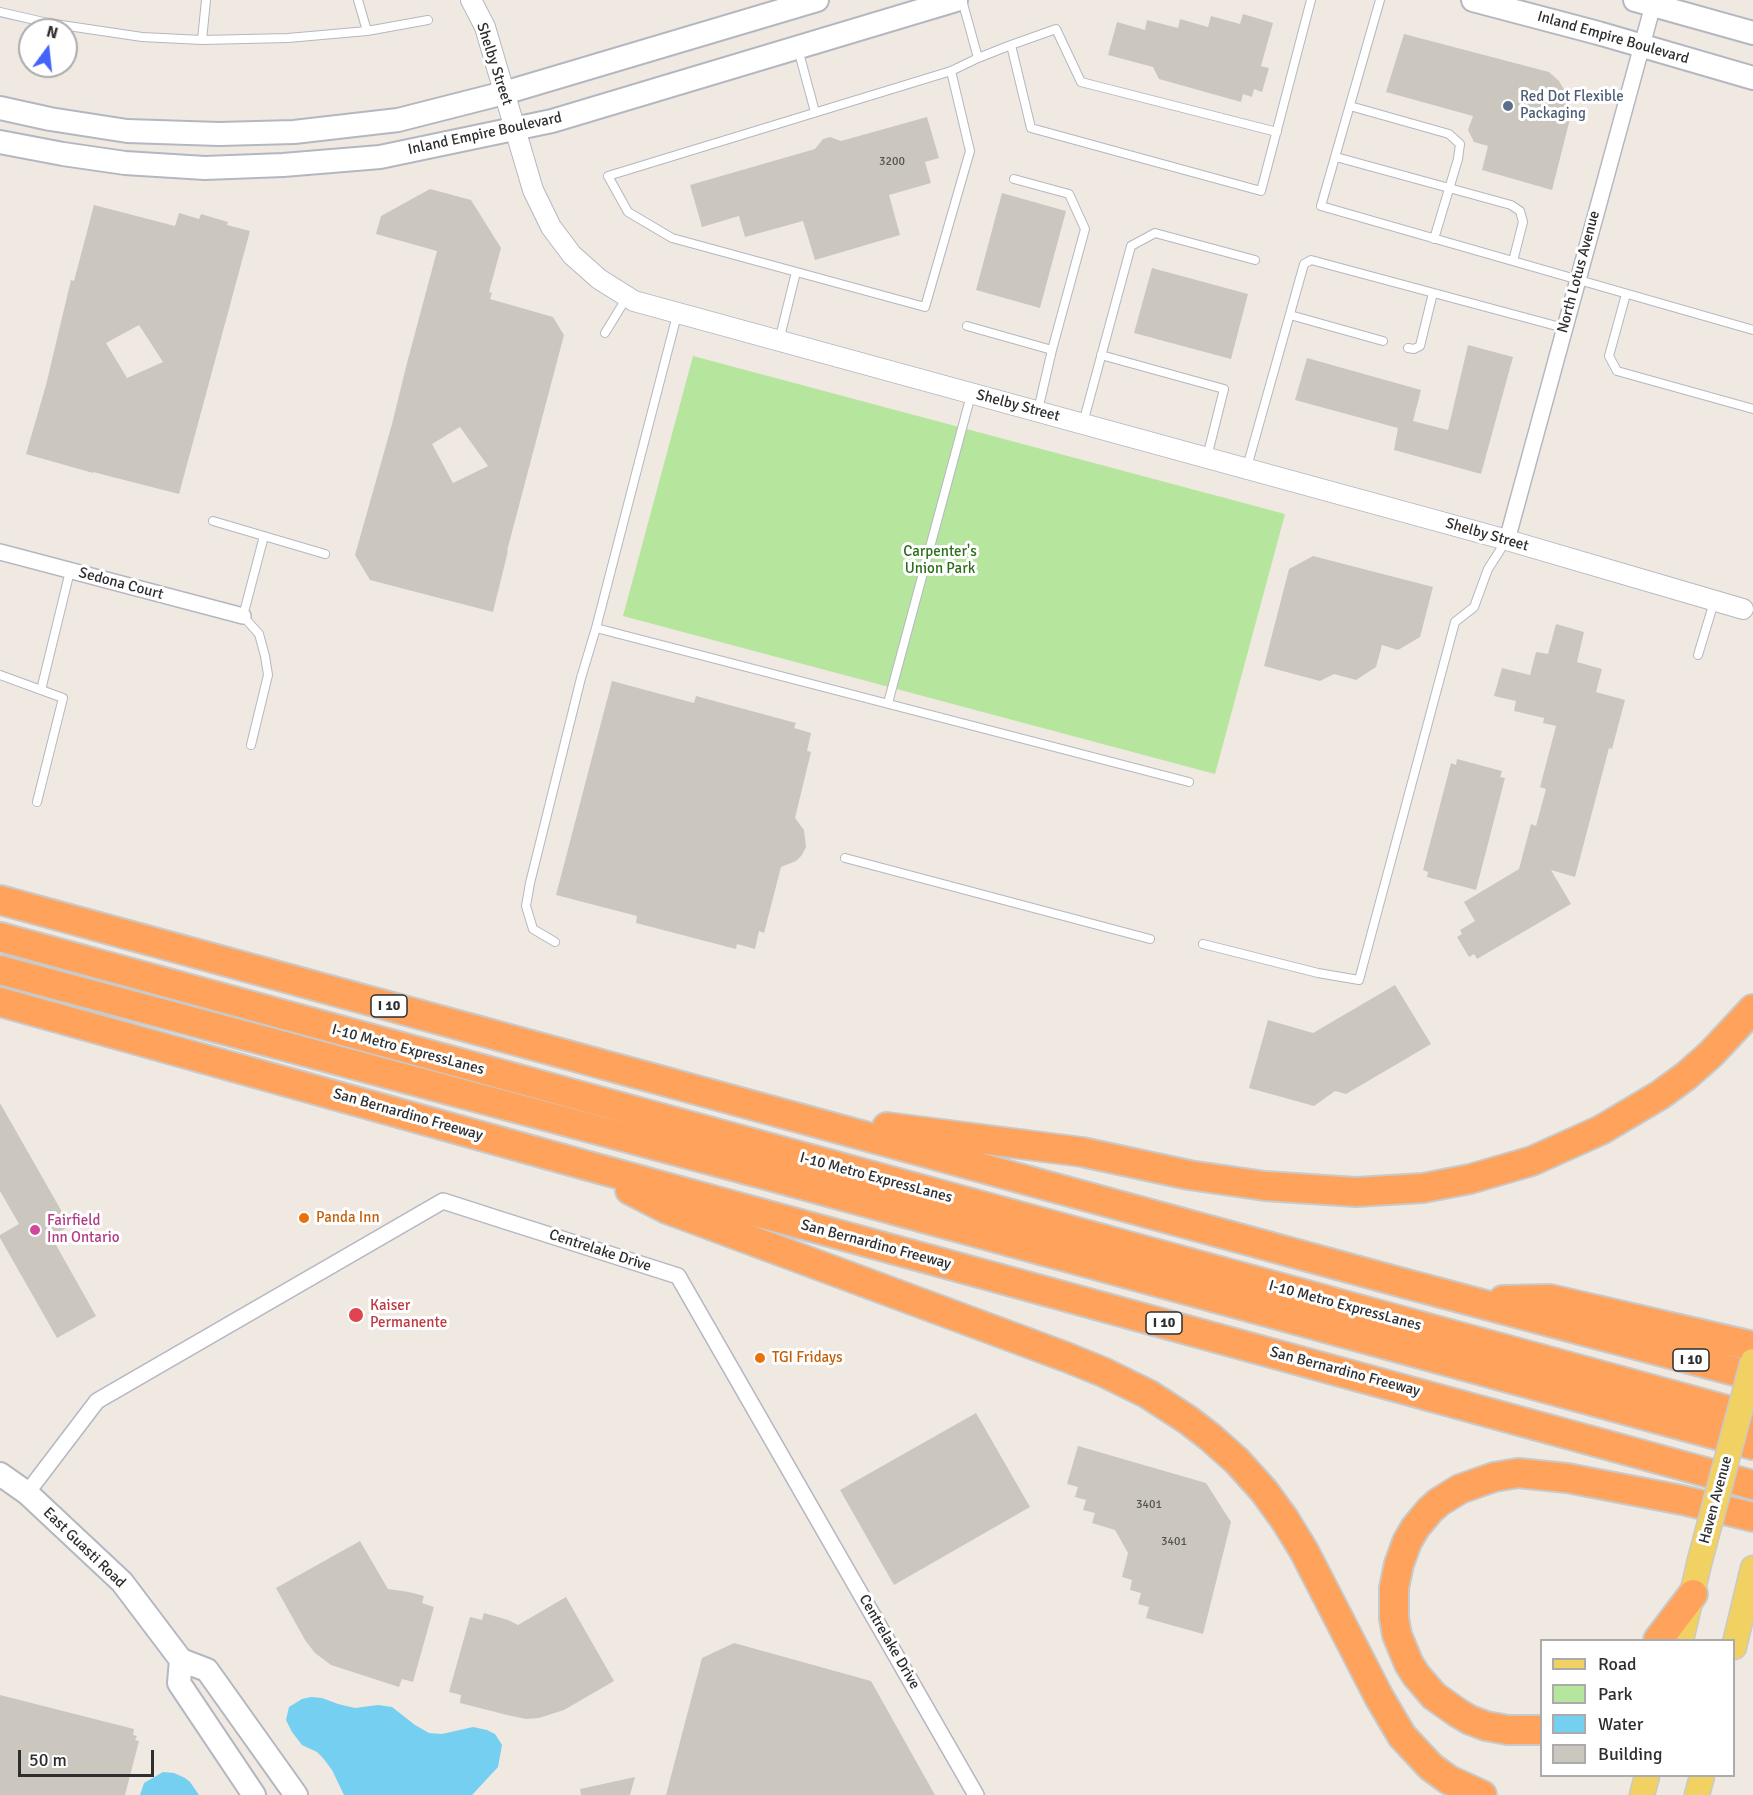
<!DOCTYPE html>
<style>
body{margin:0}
#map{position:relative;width:1753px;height:1795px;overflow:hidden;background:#efe9e1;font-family:Signika,sans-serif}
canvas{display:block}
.legend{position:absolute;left:1540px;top:1639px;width:195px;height:138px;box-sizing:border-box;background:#fff;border:2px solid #ababab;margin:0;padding:8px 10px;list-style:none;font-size:18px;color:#2e2e2e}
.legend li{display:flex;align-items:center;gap:12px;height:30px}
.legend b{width:30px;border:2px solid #ababab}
.north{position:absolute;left:18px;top:18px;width:60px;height:60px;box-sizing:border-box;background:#fff;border:2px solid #ababab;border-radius:50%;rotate:15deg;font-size:16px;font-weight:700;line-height:24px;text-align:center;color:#2e2e2e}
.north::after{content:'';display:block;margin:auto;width:21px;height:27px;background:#4264fb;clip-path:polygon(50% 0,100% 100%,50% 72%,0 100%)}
.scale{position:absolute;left:18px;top:1750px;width:136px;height:27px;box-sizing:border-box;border:3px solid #2e2e2e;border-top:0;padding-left:8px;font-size:18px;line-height:21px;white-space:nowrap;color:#2e2e2e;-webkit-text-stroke:4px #fff;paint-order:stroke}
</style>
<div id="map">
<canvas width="1753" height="1795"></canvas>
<ul class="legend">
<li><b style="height:8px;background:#f2d163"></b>Road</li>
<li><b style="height:16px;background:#b6e59e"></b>Park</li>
<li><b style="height:16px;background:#75cff0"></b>Water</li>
<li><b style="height:16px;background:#cbc7bf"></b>Building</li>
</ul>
<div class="north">N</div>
<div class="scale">50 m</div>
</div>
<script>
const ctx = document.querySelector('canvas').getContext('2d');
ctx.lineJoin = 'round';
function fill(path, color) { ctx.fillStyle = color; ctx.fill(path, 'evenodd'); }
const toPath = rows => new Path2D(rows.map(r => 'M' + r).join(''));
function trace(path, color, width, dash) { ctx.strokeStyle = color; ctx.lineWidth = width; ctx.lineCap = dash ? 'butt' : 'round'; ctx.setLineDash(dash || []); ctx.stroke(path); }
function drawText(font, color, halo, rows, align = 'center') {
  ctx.font = font + ' Signika,sans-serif'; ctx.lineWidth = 6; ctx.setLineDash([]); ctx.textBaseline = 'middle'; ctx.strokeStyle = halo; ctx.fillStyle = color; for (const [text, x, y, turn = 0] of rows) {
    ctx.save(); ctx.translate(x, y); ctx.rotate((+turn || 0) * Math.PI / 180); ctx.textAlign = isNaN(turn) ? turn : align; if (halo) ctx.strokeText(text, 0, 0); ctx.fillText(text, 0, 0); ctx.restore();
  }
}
fill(toPath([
 [693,356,1285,514,1215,774,623,616]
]), '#b6e59e');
fill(toPath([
 [311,1697,322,1698,338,1704,355,1708,378,1705,392,1707,415,1725,429,1733,442,1734,473,1727,487,1730,495,1734,502,1745,498,1767,472,1795,344,1795,332,1770,323,1758,317,1752,302,1745,292,1732,286,1720,289,1707,302,1699],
 [163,1772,174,1773,185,1778,190,1782,199,1795,140,1795,144,1783]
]), '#75cff0');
fill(toPath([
 [1243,14,1273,23,1261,66,1269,68,1262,92,1254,89,1252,97,1243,94,1241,102,1159,79,1153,67,1108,55,1117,22,1145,30,1147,20,1178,28,1180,19,1208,27,1211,16,1240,24],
 [1404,34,1549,72,1559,81,1568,96,1572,111,1552,190,1482,170,1488,146,1474,142,1468,130,1473,116,1386,92],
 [927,117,939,158,925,162,931,183,889,195,900,235,815,260,803,221,745,237,739,216,702,227,690,185,815,149,823,139,830,137,841,141],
 [430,189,471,200,501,248,489,292,492,293,490,299,553,317,564,335,507,551,508,551,493,612,370,580,355,555,392,424,407,363,437,251,376,234,381,216],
 [460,427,488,466,453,483,432,444],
 [1002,193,1066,211,1040,308,976,290],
 [94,205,175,226,179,213,199,219,201,214,228,222,227,225,250,231,179,494,93,472,93,473,26,454,46,385,71,280,74,281],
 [139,325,163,362,127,378,106,343],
 [1152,268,1248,294,1231,359,1134,333],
 [1468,345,1513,357,1481,474,1394,450,1398,428,1295,400,1307,358,1421,390,1413,421,1448,430],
 [1313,556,1433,587,1420,637,1398,650,1382,645,1376,667,1356,680,1334,674,1320,681,1264,666,1289,569],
 [1556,624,1584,632,1577,662,1602,669,1596,692,1625,700,1612,749,1609,748,1575,877,1551,870,1571,904,1477,959,1474,954,1469,957,1457,937,1462,934,1460,930,1475,921,1464,902,1519,869,1531,824,1536,826,1546,789,1540,787,1556,726,1543,723,1544,718,1514,711,1516,701,1494,696,1502,668,1530,675,1536,652,1548,654],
 [612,681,694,703,696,696,796,723,794,728,811,733,807,751,811,752,795,818,804,830,806,847,802,855,796,861,781,867,764,933,759,931,755,949,737,944,736,949,636,923,637,916,556,895],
 [1457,759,1502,771,1500,777,1505,778,1476,890,1427,877,1428,872,1423,870,1451,763,1456,765],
 [1395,985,1431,1044,1346,1094,1335,1091,1314,1106,1249,1088,1268,1020,1313,1033],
 [0,1103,70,1226,51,1236,96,1316,57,1338,0,1238,0,1235,19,1224,0,1191],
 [976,1413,1030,1507,894,1585,840,1490],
 [1078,1446,1206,1483,1231,1522,1203,1634,1146,1618,1149,1607,1138,1604,1141,1593,1130,1590,1132,1580,1122,1577,1128,1553,1115,1530,1092,1523,1095,1513,1083,1510,1086,1500,1075,1497,1078,1487,1067,1484],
 [360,1541,388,1589,409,1592,424,1596,422,1603,434,1607,413,1682,402,1679,399,1687,331,1665,315,1653,305,1640,276,1588],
 [566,1597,614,1681,564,1710,539,1718,526,1719,507,1715,460,1703,461,1695,449,1692,470,1617,482,1620,484,1613,508,1620,518,1625],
 [734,1643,871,1681,935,1795,666,1795,702,1658],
 [0,1695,134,1729,133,1735,137,1736,135,1740,139,1741,125,1795,0,1795],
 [635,1777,630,1795,581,1795,580,1789]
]), '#cbc7bf');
const service = toPath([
 [358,0,367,31],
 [962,0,978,58,1011,45,1031,128,1261,191,1311,0],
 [1380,0,1321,206,1753,330],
 [0,12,48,23,142,37,202,40,288,38,367,31,428,20],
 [202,40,206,0],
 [1011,45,1056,29,1081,82,1277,132],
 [798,49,815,112],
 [951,71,970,151,925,307,672,238,628,212,608,176,951,71,978,58],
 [1350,106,1449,134,1460,144,1458,159,1434,239],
 [1336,157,1511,205,1520,211,1523,222,1513,261],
 [1014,179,1069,194,1085,229,1052,350,1038,410],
 [1626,294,1609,356,1617,371,1753,409],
 [677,315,596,628,1189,782],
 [1290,315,1383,341],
 [967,326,1052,350],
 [605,333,627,297],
 [779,341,796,272],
 [1408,348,1414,349,1420,346,1433,293],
 [1101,355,1224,389,1207,457],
 [1083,423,1131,246,1155,233,1255,260],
 [1247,467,1304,264,1311,260,1564,328],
 [213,521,325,554],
 [1698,655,1714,602],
 [0,675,63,698,37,802],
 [41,690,70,571],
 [888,703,971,395],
 [251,745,268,675,265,656,259,634,243,616,264,536],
 [845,858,1150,939],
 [555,942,533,929,526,906,530,883,581,678,596,628],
 [1203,944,1318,973,1359,980,1455,622,1474,607,1488,569,1506,541]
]);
const minor = toPath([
 [1507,540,1653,5],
 [0,552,243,616],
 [27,1493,97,1401,417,1216,443,1201,502,1220,678,1276,976,1795]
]);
const tertiary = toPath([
 [471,0,485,27,533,190,551,227,572,255,599,279,634,301,1507,540,1743,609]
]);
const secondary = toPath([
 [1473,0,1598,33,1753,78],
 [1635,0,1753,33],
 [0,108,50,119,127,131,219,134,294,132,398,120,504,93,817,0],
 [0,142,63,154,125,163,205,168,283,165,380,157,552,121,956,0],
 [0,1474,27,1493,122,1582,181,1660,207,1670,296,1795],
 [181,1660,179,1683,254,1795]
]);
const primary = toPath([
 [1681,1640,1700,1560],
 [1734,1647,1753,1568],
 [1642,1795,1647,1776],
 [1697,1795,1702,1776]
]);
const motorway = toPath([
 [0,900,1407,1284,1753,1376],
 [0,937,1753,1417],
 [0,970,766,1175,1753,1445],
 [0,1002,574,1162,1753,1485],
 [887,1127,1082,1152,1189,1175,1265,1186,1356,1192,1423,1188,1470,1179,1532,1161,1601,1130,1660,1095,1686,1076,1711,1054,1753,1009],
 [630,1190,667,1209,1066,1357,1103,1372,1148,1394,1188,1420,1210,1437,1237,1461,1264,1491,1285,1520,1304,1551,1379,1697,1402,1736,1431,1767,1449,1780,1482,1795],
 [1503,1300,1550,1299,1753,1346],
 [1658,1640,1693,1594],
 [1542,1730,1508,1730,1486,1726,1470,1720,1458,1713,1434,1696,1416,1675,1409,1664,1397,1635,1394,1618,1394,1588,1399,1564,1407,1542,1415,1528,1430,1510,1439,1502,1460,1489,1494,1477,1518,1473,1567,1478,1682,1500,1753,1517]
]);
trace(service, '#b4b7c1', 10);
trace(minor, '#b4b7c1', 18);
trace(tertiary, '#b4b7c1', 22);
trace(secondary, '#b4b7c1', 26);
trace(primary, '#c9c9c9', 27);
trace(motorway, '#c9c9c9', 32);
trace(service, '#fff', 8);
trace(minor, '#fff', 15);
trace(tertiary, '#fff', 20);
trace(secondary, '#fff', 22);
trace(primary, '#f2d163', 24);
trace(motorway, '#ffa35c', 28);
const primaryBridge = toPath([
 [1700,1560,1753,1361]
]);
trace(primaryBridge, '#c9c9c9', 27, []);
trace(primaryBridge, '#f2d163', 24);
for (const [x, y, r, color] of [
 [1508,106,6,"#5c6f8a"],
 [304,1218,6,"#e8710a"],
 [35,1230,6,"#d1479c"],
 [356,1315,8,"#e0444e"],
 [760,1358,6,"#e8710a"]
]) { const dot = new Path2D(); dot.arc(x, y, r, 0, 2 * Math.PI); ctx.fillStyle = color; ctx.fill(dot); trace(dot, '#fff', 2); }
drawText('12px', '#555452', null, [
 ["3200",892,162],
 ["3401",1149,1505],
 ["3401",1174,1542]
]);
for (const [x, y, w] of [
 [389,1006,36],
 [1164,1323,36],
 [1691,1360,36]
]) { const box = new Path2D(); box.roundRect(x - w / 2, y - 11, w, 22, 4.5); ctx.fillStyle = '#fff'; ctx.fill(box); trace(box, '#2e2e2e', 1.5); }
drawText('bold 14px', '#2e2e2e', null, [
 ["I 10",389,1006],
 ["I 10",1164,1323],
 ["I 10",1691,1360]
]);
drawText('15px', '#2e2e2e', '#fff', [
 ["Inland Empire Boulevard",1613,38,16],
 ["Shelby Street",494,64,72],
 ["Inland Empire Boulevard",485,134,-12],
 ["North Lotus Avenue",1579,272,-75],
 ["Shelby Street",1018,406,15],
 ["Shelby Street",1487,535,16],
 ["Sedona Court",121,584,15],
 ["I-10 Metro ExpressLanes",408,1050,15],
 ["San Bernardino Freeway",408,1115,16],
 ["I-10 Metro ExpressLanes",876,1178,15],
 ["San Bernardino Freeway",876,1245,15],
 ["Centrelake Drive",600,1251,18],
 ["I-10 Metro ExpressLanes",1345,1306,15],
 ["San Bernardino Freeway",1345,1372,15],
 ["Haven Avenue",1716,1500,-75],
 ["East Guasti Road",84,1548,44],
 ["Centrelake Drive",889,1642,60]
]);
drawText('15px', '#4e5e75', '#fff', [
 ["Red Dot Flexible",1520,97],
 ["Packaging",1520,114]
], 'left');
drawText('15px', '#2c6e1b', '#fff', [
 ["Carpenter's",940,552],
 ["Union Park",940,569]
]);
drawText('15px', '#c56008', '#fff', [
 ["Panda Inn",316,1218],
 ["TGI Fridays",772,1358]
], 'left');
drawText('15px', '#b23c85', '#fff', [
 ["Fairfield",47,1221],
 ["Inn Ontario",47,1238]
], 'left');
drawText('15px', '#be3a42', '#fff', [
 ["Kaiser",370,1306],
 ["Permanente",370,1323]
], 'left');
</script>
